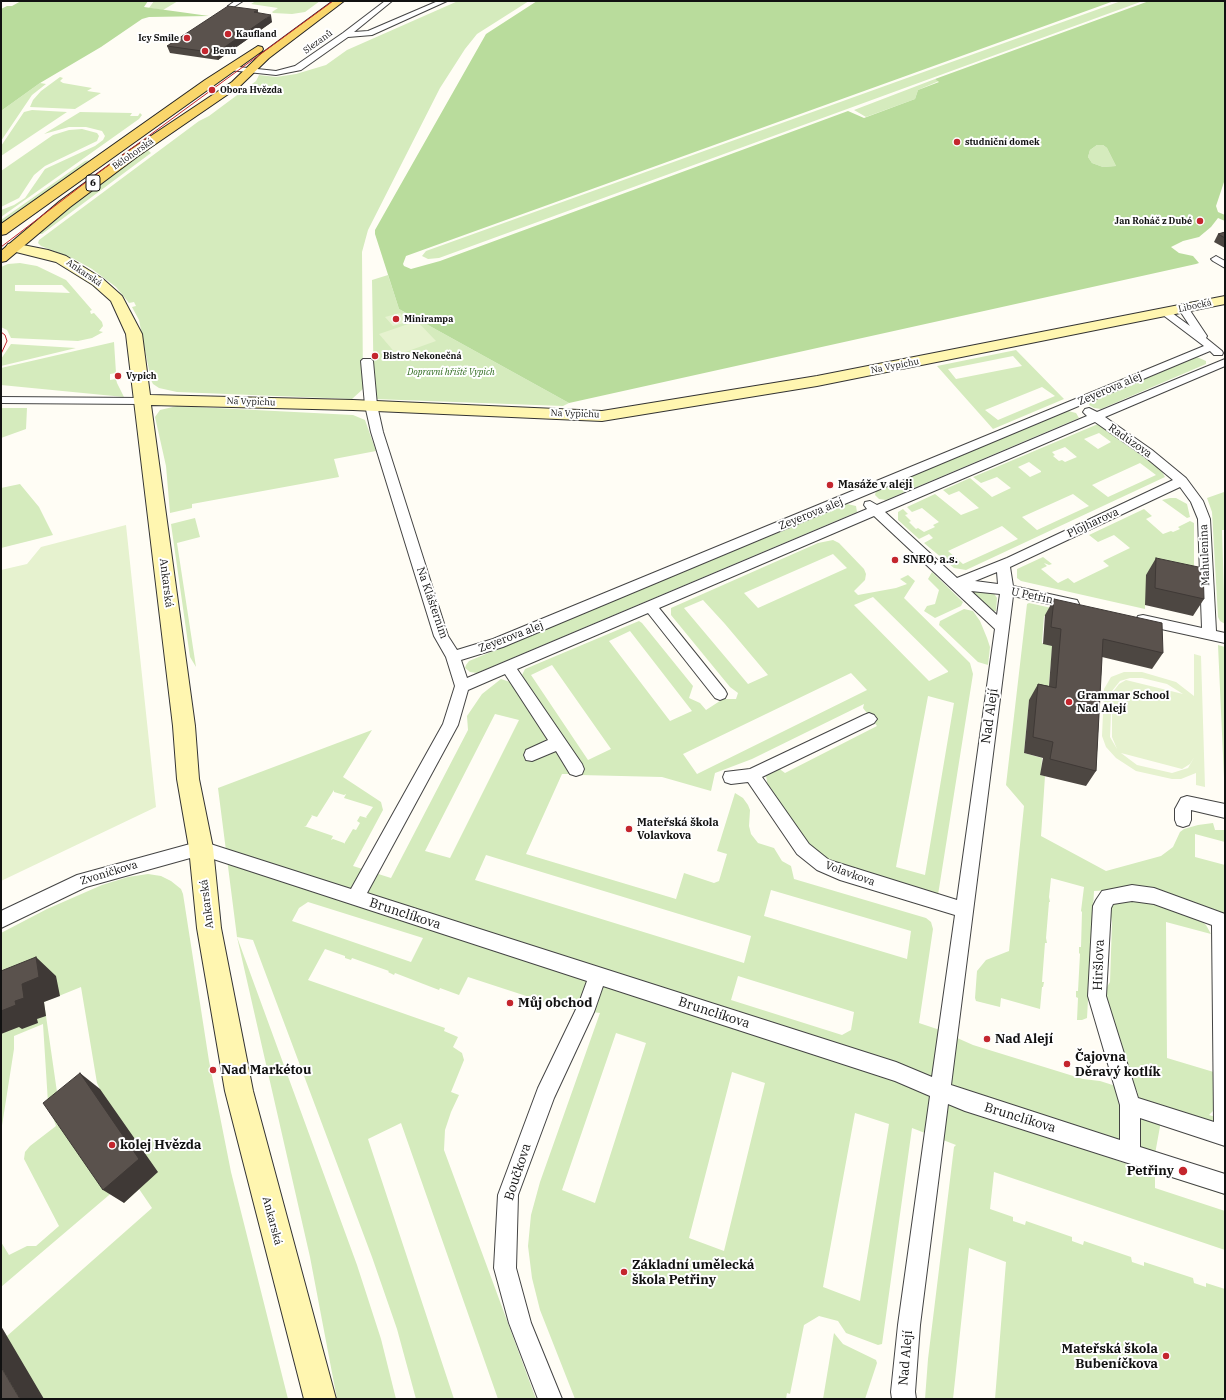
<!DOCTYPE html>
<meta charset="utf-8">
<style>
body{margin:0}
#map{position:relative;width:1226px;height:1400px;overflow:hidden;background:#fffdf5;font-family:"IBM Plex Serif",serif}
canvas{display:block}
.frame{position:absolute;inset:0;border:2px solid #111;pointer-events:none}
</style>
<div id="map">
<canvas width="1226" height="1400"></canvas>
<div class="frame"></div>
</div>
<script>
const ctx = document.querySelector('canvas').getContext('2d');
ctx.lineJoin = 'round';
function fill(path, color) { ctx.fillStyle = color; ctx.fill(path, 'evenodd'); }
const toPath = rows => new Path2D(rows.map(r => 'M' + r).join(''));
function trace(path, color, width, dash) { ctx.strokeStyle = color; ctx.lineWidth = width; ctx.lineCap = dash ? 'butt' : 'round'; ctx.setLineDash(dash || []); ctx.stroke(path); }
function drawText(font, color, halo, rows, align = 'center') {
  ctx.font = font + ' "IBM Plex Serif",serif'; ctx.lineWidth = 4; ctx.setLineDash([]); ctx.textBaseline = 'middle'; ctx.strokeStyle = halo; ctx.fillStyle = color; for (const [text, x, y, turn = 0] of rows) {
    ctx.save(); ctx.translate(x, y); ctx.rotate((+turn || 0) * Math.PI / 180); ctx.textAlign = isNaN(turn) ? turn : align; if (halo) ctx.strokeText(text, 0, 0); ctx.fillText(text, 0, 0); ctx.restore();
  }
}
fill(toPath([
 [154,1,178,1,163,10,149,8],
 [256,1,320,1,305,12,292,14,273,13,272,12,278,8,251,4],
 [458,1,529,1,477,34,465,49,440,88,368,230,362,252,363,389,352,399,177,392,159,388,153,384,151,380,139,320,132,307,136,306,134,302,129,303,116,287,92,269,74,259,41,246,38,243,39,240,199,121,209,116,256,81,259,75,276,77,296,74,326,65,347,50],
 [1121,1,1143,1,439,258,428,259,422,256,426,251],
 [60,77,63,78,60,81,63,83,92,88,87,91,101,93,75,109,30,107,33,100,41,91],
 [935,79,939,81,918,90,915,99,866,117,854,110],
 [40,83,46,84,32,95,1,141,1,111],
 [32,110,67,112,1,156,1,146,24,112],
 [80,112,132,113,130,116,138,116,140,113,142,115,139,119,1,217,1,210,14,205,25,198,45,169,95,146,103,140,105,136,102,131,86,127,69,127,44,134],
 [82,129,97,133,99,136,97,141,45,166,34,175,19,198,1,207,1,171,53,135,69,130],
 [1097,145,1103,145,1107,148,1116,166,1103,167,1092,163,1088,157,1090,150],
 [148,150,151,153,42,234,34,234,125,163],
 [89,160,82,168,1,226,1,220,85,161],
 [20,263,37,266,66,280,92,310,90,311,91,314,94,313,102,322,103,326,99,331,103,332,92,338,78,341,11,338,7,330,1,327,1,267,8,264],
 [15,285,62,285,70,293,15,291],
 [388,275,399,309,569,403,563,406,374,399,372,280],
 [114,342,116,373,110,374,110,380,116,379,117,383,124,397,1,385,1,368],
 [11,344,76,348,1,366,1,359],
 [1016,350,1064,399,993,429,937,366],
 [1013,356,1022,366,956,379,948,369],
 [1042,387,1055,396,998,420,985,410],
 [1197,357,1206,361,1206,364,1101,409,1094,408,1089,405,1090,402],
 [177,406,353,415,365,420,376,451,334,459,339,477,192,504,192,508,170,513,166,466,155,417,160,410],
 [1,408,27,408,26,429,1,438],
 [1068,411,1076,413,1079,418,886,500,879,499,875,495,876,491],
 [1098,424,1161,470,1165,477,966,570,954,568,924,543,933,538,929,534,919,539,898,520,898,512,903,509,908,514,905,515,911,521,909,522,916,529,918,528,924,532,935,527,933,525,939,522,922,508,912,512,907,507,935,494,961,515,979,508,959,491,949,495,943,490,970,478,992,497,1011,488,997,477,981,483,973,477],
 [1099,433,1111,442,1098,449,1084,439],
 [1065,447,1077,457,1065,462,1062,460,1059,461,1053,456,1055,455,1052,452],
 [1029,462,1041,471,1041,472,1030,477,1018,467],
 [1140,463,1156,475,1108,497,1092,485],
 [1073,494,1089,506,1037,530,1022,517],
 [1002,526,1018,539,963,564,948,551],
 [20,484,39,507,53,535,1,548,1,488],
 [1224,492,1225,530,1222,530,1225,624,1220,621,1218,617,1212,512,1207,498],
 [1170,498,1176,498,1187,504,1190,517,1187,518,1162,500],
 [847,504,856,506,857,512,477,673,470,672,465,668,466,665,469,661],
 [1144,509,1152,516,1146,519,1163,534,1171,531,1173,532,1180,529,1178,527,1190,521,1194,523,1194,570,1145,605,1145,609,1021,581,1017,578,1017,569,1043,557,1052,564,1049,565,1044,563,1047,566,1041,569,1058,583,1068,578,1074,583,1109,566,1103,561,1130,548,1114,535,1098,542,1089,535],
 [195,518,200,537,177,543,196,667,190,657,171,524],
 [833,540,839,543,864,569,866,574,865,580,854,591,858,595,896,588,907,584,900,579,908,575,915,581,904,598,970,663,973,674,938,895,828,861,808,844,768,787,766,776,771,769,777,767,785,773,877,726,863,708,864,704,752,759,715,773,711,791,662,777,580,775,584,767,522,675,525,669,639,621,642,623,693,686,689,698,700,703,706,710,723,699,736,699,738,693,730,687,671,615,671,608,818,543],
 [833,554,847,568,758,608,744,593],
 [873,597,948,671,948,672,929,681,854,605],
 [703,600,725,624,768,675,748,684,684,608],
 [630,631,692,711,670,721,609,641],
 [552,665,611,749,588,760,531,675],
 [851,673,867,690,697,774,683,754],
 [928,696,954,703,925,875,896,867],
 [932,572,963,602,961,606,935,618,924,611,927,606,935,604,939,590,928,579],
 [971,591,993,592,997,598,996,611,990,611],
 [1029,603,1156,631,1044,616,1042,643,1061,648,1052,651,1047,704,1029,700,1024,753,1042,758,1041,775,1045,776,1041,836,1106,871,1161,856,1173,847,1180,832,1184,829,1198,825,1213,823,1215,830,1225,830,1225,842,1195,834,1195,857,1225,865,1225,916,1132,889,1094,891,1087,1018,1082,1020,1077,1020,1078,998,1076,997,1076,991,1078,991,1080,954,1079,953,1079,947,1081,947,1082,912,1081,911,1084,887,1051,878,1049,897,1050,902,1049,902,1046,938,1047,943,1045,943,1042,982,1044,982,1043,987,1042,987,1040,1009,1001,998,1000,1007,976,1001,975,998,977,971,986,960,1009,951,1024,806,1006,785,1027,604],
 [964,609,973,611,980,621,987,638,990,647,988,665,978,662,939,625,940,621],
 [1218,645,1225,647,1225,800],
 [501,679,513,683,547,737,544,742,558,752,573,774,562,774,526,854,676,899,684,873,714,883,719,881,727,854,717,851,735,793,743,798,748,805,750,810,749,826,751,834,758,843,774,848,782,861,791,866,794,879,926,918,931,922,933,929,919,1023,937,1029,973,1045,1083,1079,1100,1081,1138,1093,1130,1078,1105,997,1107,987,1110,982,1112,923,1109,904,1143,897,1197,917,1206,925,1211,934,1166,922,1167,1058,1217,1073,1215,1103,1213,1111,1209,1115,1225,1120,1225,1141,1161,1121,1155,1154,1225,1176,1225,1195,1163,1175,1152,1165,1072,1138,1071,1145,1155,1173,1155,1188,1225,1211,1225,1250,994,1172,990,1209,1013,1217,1013,1221,1025,1225,1026,1221,1072,1237,1072,1241,1083,1245,1084,1241,1131,1257,1132,1262,1144,1266,1144,1262,1193,1278,1194,1283,1206,1287,1206,1283,1225,1289,1225,1399,995,1399,1006,1262,969,1248,953,1399,925,1399,928,1359,954,1147,956,1145,912,1128,882,1344,878,1345,846,1333,838,1321,819,1316,804,1325,790,1394,787,1393,786,1399,575,1399,540,1310,532,1278,528,1246,531,1215,540,1182,600,1013,563,1008,468,977,459,995,440,988,439,990,395,973,394,975,388,972,389,971,352,958,351,960,345,958,345,956,325,949,308,980,445,1028,444,1031,458,1037,453,1047,462,1053,464,1060,451,1092,459,1095,451,1112,445,1130,444,1150,536,1399,498,1399,401,1123,368,1139,454,1399,416,1399,397,1329,372,1257,253,940,237,937,357,1265,381,1339,396,1399,337,1399,310,1257,237,937,218,788,372,730,343,777,381,802,383,810,353,866,391,878,468,730,467,716,482,694],
 [495,714,519,720,450,858,425,851],
 [334,790,334,792,344,795,346,794,344,798,373,807,366,817,367,818,360,816,357,821,360,823,356,830,353,829,344,844,344,843,333,839,331,840,333,836,304,826,306,826,312,816,311,815,317,817],
 [486,855,751,936,744,963,475,880],
 [771,890,911,931,907,959,764,916],
 [308,902,423,938,411,962,292,921,299,908],
 [738,976,854,1012,851,1030,842,1035,731,1000],
 [616,1033,646,1043,595,1203,562,1190],
 [732,1072,765,1083,724,1251,689,1238],
 [855,1113,889,1124,860,1301,823,1287],
 [148,874,161,876,171,881,181,889,183,894,209,1061,231,1172,288,1399,1,1399,1,1327,7,1336,152,1208,139,1189,124,1203,115,1190,1,1287,1,1242,9,1255,27,1246,36,1246,59,1226,24,1159,25,1152,30,1146,56,1126,48,1103,43,1024,14,1036,14,1049,1,1132,1,933,47,909,102,885,128,877],
 [81,987,97,1083,100,1089,57,1125,48,1103,58,1099,44,1002],
 [834,1333,843,1344,876,1360,877,1363,865,1399,823,1399]
]), '#d5ebbd');
fill(toPath([
 [21,1,148,1,144,7,209,16,149,17,142,19,101,47,40,83,1,111,1,9,7,6,12,6],
 [537,1,1114,1,406,256,403,264,404,266,411,269,440,261,848,111,864,118,915,99,918,90,939,82,935,79,1149,1,1225,1,1225,179,1216,206,1218,212,1225,215,1225,221,1218,218,1211,227,1199,237,1183,241,1171,247,1179,253,1193,256,1199,263,1196,264,569,403,399,309,375,234,375,230,384,214,486,34],
 [1097,145,1103,145,1107,148,1116,166,1103,167,1092,163,1088,157,1090,150]
]), '#b9dc9c');
fill(toPath([
 [400,313,407,322,393,326,385,317],
 [417,321,436,341,397,355,379,334],
 [126,525,156,807,1,881,1,570,27,564,41,547],
 [1194,654,1201,656,1205,787,1196,785,1196,773,1181,779,1172,779,1136,771,1116,758,1106,747,1102,736,1104,689,1111,677,1124,672,1142,672,1176,682,1194,696],
 [1130,678,1142,678,1167,684,1183,694,1126,680,1119,684,1112,693,1112,737,1117,749,1110,737,1112,691,1120,681],
 [1121,753,1182,769,1190,764,1195,756,1188,768,1172,773,1137,765]
]), '#e6f2cf');
const street = toPath([
 [235,1,243,1,232,8,228,8,228,6,235,1],
 [385,1,392,1,354,32,368,31,438,1,447,1,372,35,348,37,301,70,276,75,229,70,225,68,229,66,276,71,295,66,343,33,385,1],
 [1216,256,1225,261,1225,268,1213,261,1211,259,1216,256],
 [1183,305,1187,306,1207,336,1206,338,1222,351,1223,353,1222,355,1214,355,1210,351,503,647,461,660,467,678,867,509,864,505,865,502,870,501,877,505,1087,416,1083,412,1085,409,1089,408,1097,412,1225,359,1225,366,1105,417,1152,450,1186,478,1203,501,1210,519,1216,631,1225,633,1225,643,1143,625,1138,624,1136,620,1138,616,1143,615,1202,628,1198,519,1191,502,1180,487,1010,567,1013,586,1072,599,1077,600,1079,604,1077,608,1072,609,1013,596,951,1085,1120,1140,1120,1105,1088,996,1093,906,1096,900,1102,891,1132,885,1154,888,1225,914,1225,1146,1140,1118,1140,1147,1225,1174,1225,1194,965,1111,948,1104,920,1325,915,1392,916,1399,892,1399,891,1392,898,1325,930,1096,895,1081,603,986,594,1012,554,1098,518,1195,516,1268,531,1323,562,1399,538,1399,509,1323,494,1268,498,1195,538,1088,579,1003,587,981,201,855,86,887,1,928,1,911,77,875,201,841,351,889,443,724,455,686,446,657,434,636,371,432,365,405,361,361,363,359,371,359,373,361,377,405,383,432,448,636,457,650,493,639,1204,346,1159,312,1160,310,1168,310,1190,326,1178,308,1183,305],
 [1095,422,1144,456,1173,480,1007,558,957,578,885,512,1095,422],
 [874,516,995,629,957,900,829,860,809,844,762,777,874,723,877,719,874,715,869,713,864,715,750,769,725,772,723,777,725,782,731,784,748,782,797,854,817,870,840,880,955,915,932,1077,896,1062,367,893,458,725,468,690,505,674,548,740,526,750,524,755,526,760,532,761,556,751,570,774,576,776,582,774,584,769,582,764,517,669,648,613,715,698,720,700,725,698,727,694,725,690,659,608,874,516],
 [997,572,998,584,975,581,997,572],
 [971,591,1000,594,997,615,971,591],
 [1132,901,1154,904,1212,925,1214,1122,1138,1098,1106,996,1111,908,1113,904,1132,901],
 [1,397,142,398,148,401,142,404,1,403,1,397],
 [1187,796,1225,804,1225,818,1191,810,1191,820,1189,825,1183,827,1177,825,1175,820,1175,809,1181,798,1187,796]
]);
const secondary = toPath([
 [13,243,48,250,66,256,103,279,122,296,142,334,150,395,353,400,602,411,817,376,1225,296,1225,304,817,386,602,421,353,410,151,405,195,726,199,779,213,848,221,928,253,1091,336,1399,304,1399,225,1091,197,928,189,848,177,779,173,726,126,334,111,301,93,285,56,262,8,250,6,247,8,244,13,243]
]);
const primary = toPath([
 [333,1,344,1,269,58,240,86,138,156,70,207,6,261,1,262,1,251,60,201,130,150,232,82,261,54,333,1],
 [258,46,262,47,263,49,262,51,6,234,1,235,1,224,205,80,258,46]
]);
trace(street, '#444', 2);
trace(secondary, '#333', 2);
trace(primary, '#222', 2);
fill(street, '#fff');
fill(secondary, '#fff6b0');
fill(primary, '#f9d66b');
trace(toPath([
 [1,247,98,173,333,1],
 [1,332,5,335,7,341,1,354]
]), '#c4262e', 1);
fill(toPath([
 [258,10,258,13,272,22,218,60,170,53,167,46],
 [1225,232,1225,248,1214,242,1218,234],
 [1156,558,1204,599,1193,616,1145,605,1146,575],
 [1054,599,1163,653,1152,669,1102,657,1096,771,1086,786,1040,775,1043,758,1024,753,1029,700,1038,684,1049,686,1052,646,1043,644,1045,615]
]), '#4d4742');
fill(toPath([
 [271,15,272,22,218,60,216,53],
 [36,957,56,976,60,996,44,1002,46,1016,37,1019,38,1023,22,1029,19,1027,1,1034,1,1010,15,1001,22,984],
 [80,1073,100,1089,158,1172,124,1203,103,1190],
 [1,1326,44,1399,20,1399,1,1367]
]), '#3f3936');
const building = toPath([
 [228,6,258,10,254,12,271,15,216,53,167,46,228,6],
 [1225,232,1225,238,1218,234,1225,232],
 [1156,558,1203,568,1204,599,1155,588,1156,558],
 [1054,599,1162,623,1163,653,1103,639,1096,771,1050,759,1053,742,1033,737,1038,684,1056,688,1061,629,1051,627,1054,599],
 [36,957,39,977,22,984,24,998,15,1001,16,1005,1,1011,1,971,36,957],
 [80,1073,139,1159,103,1190,43,1103,80,1073],
 [1,1367,20,1399,1,1399,1,1367]
]);
fill(building, '#5a524d');
trace(building, '#3f3936', 1);
for (const [x, y, r, color] of [
 [228,34,4,"#c4262e"],
 [187,38,4,"#c4262e"],
 [205,51,4,"#c4262e"],
 [212,90,4,"#c4262e"],
 [957,142,4,"#c4262e"],
 [1200,221,4,"#c4262e"],
 [396,319,4,"#c4262e"],
 [375,356,4,"#c4262e"],
 [118,376,4,"#c4262e"],
 [830,485,4,"#c4262e"],
 [895,560,4,"#c4262e"],
 [1069,702,4,"#c4262e"],
 [629,829,4,"#c4262e"],
 [510,1003,4,"#c4262e"],
 [987,1039,4,"#c4262e"],
 [1067,1064,4,"#c4262e"],
 [213,1070,4,"#c4262e"],
 [112,1145,4,"#c4262e"],
 [1183,1171,5,"#c4262e"],
 [624,1272,4,"#c4262e"],
 [1166,1356,4,"#c4262e"]
]) { const dot = new Path2D(); dot.arc(x, y, r, 0, 2 * Math.PI); ctx.fillStyle = color; ctx.fill(dot); trace(dot, '#fff', 1.5); }
drawText('bold 9px', '#111', '#fff', [
 ["Kaufland",236,34],
 ["Icy Smile",179,38,"right"],
 ["Benu",213,51],
 ["Obora Hvězda",220,90],
 ["studniční domek",965,142],
 ["Jan Roháč z Dubé",1192,221,"right"],
 ["Minirampa",404,319],
 ["Bistro Nekonečná",383,356],
 ["Vypich",126,376]
], 'left');
drawText('9px', '#111', '#fff', [
 ["Slezanů",318,42,-36],
 ["Bělohorská",133,154,-35],
 ["Ankarská",84,273,34],
 ["Libocká",1195,306,-12],
 ["Na Vypichu",895,366,-11],
 ["Na Vypichu",251,402,2],
 ["Na Vypichu",575,414,2]
]);
drawText('italic 9px', '#2f6b1f', '#fff', [
 ["Dopravní hřiště Vypich",451,372]
]);
for (const [x, y, w] of [
 [93,183,14]
]) { const box = new Path2D(); box.roundRect(x - w / 2, y - 8, w, 16, 3); ctx.fillStyle = '#fff'; ctx.fill(box); trace(box, '#111', 1); }
drawText('bold 10px', '#111', null, [
 ["6",93,183]
]);
drawText('11px', '#111', '#fff', [
 ["Zeyerova alej",1110,389,-23],
 ["Radúzova",1130,441,35],
 ["Zeyerova alej",811,514,-22],
 ["Plojharova",1093,523,-25],
 ["Mahulenina",1205,555,-92],
 ["Ankarská",166,583,83],
 ["U Petřin",1032,596,12],
 ["Na Klášterním",432,603,71],
 ["Zeyerova alej",511,637,-21],
 ["Zvoníčkova",109,873,-17],
 ["Volavkova",850,874,20],
 ["Ankarská",207,904,-97],
 ["Ankarská",272,1221,75]
]);
drawText('bold 11px', '#111', '#fff', [
 ["Masáže v aleji",838,485],
 ["SNEO, a.s.",903,560],
 ["Grammar School",1077,696],
 ["Nad Alejí",1077,709],
 ["Mateřská škola",637,823],
 ["Volavkova",637,836]
], 'left');
drawText('13px', '#111', '#fff', [
 ["Nad Alejí",990,716,-82],
 ["Brunclíkova",405,914,18],
 ["Hiršlova",1099,965,-88],
 ["Brunclíkova",714,1013,18],
 ["Brunclíkova",1020,1118,17],
 ["Boučkova",518,1172,-72],
 ["Nad Alejí",906,1358,-85]
]);
drawText('bold 13px', '#111', '#fff', [
 ["Můj obchod",518,1003],
 ["Nad Alejí",995,1039],
 ["Čajovna",1075,1057],
 ["Děravý kotlík",1075,1072],
 ["Nad Markétou",221,1070],
 ["kolej Hvězda",120,1145],
 ["Petřiny",1174,1171,"right"],
 ["Základní umělecká",632,1265],
 ["škola Petřiny",632,1280],
 ["Mateřská škola",1158,1349,"right"],
 ["Bubeníčkova",1158,1364,"right"]
], 'left');
</script>
